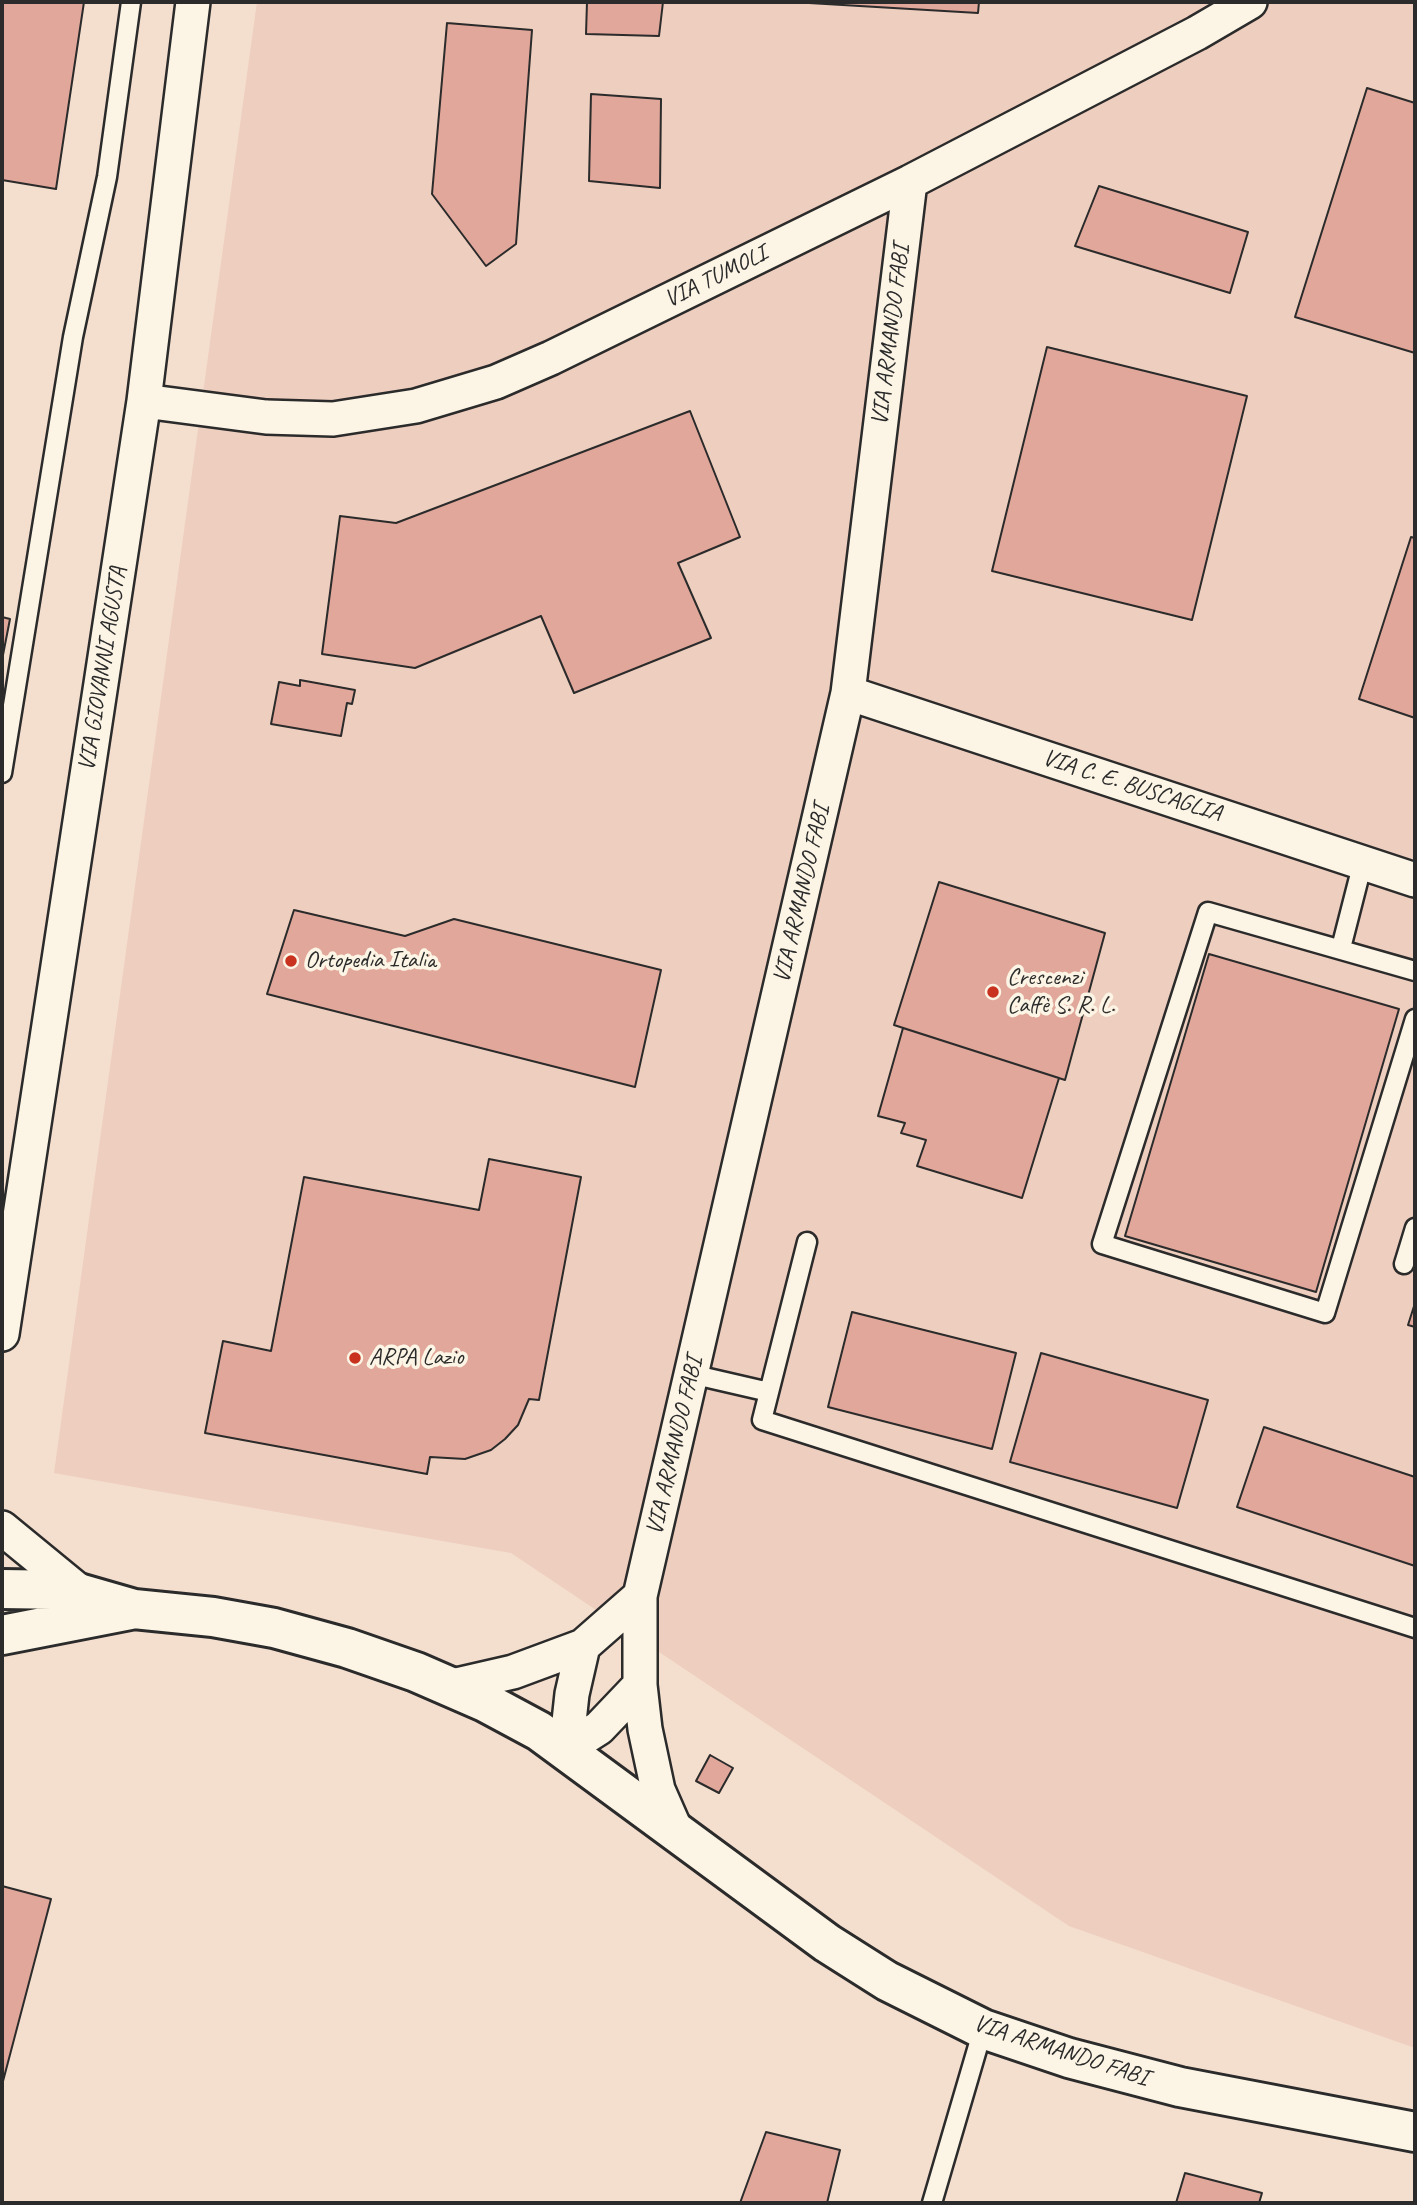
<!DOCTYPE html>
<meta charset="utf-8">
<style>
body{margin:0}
#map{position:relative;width:1417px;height:2205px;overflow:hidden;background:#f4dece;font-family:Caveat,sans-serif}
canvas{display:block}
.frame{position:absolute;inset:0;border:4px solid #2b2b2b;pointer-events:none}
</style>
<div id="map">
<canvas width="1417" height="2205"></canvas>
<div class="frame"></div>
</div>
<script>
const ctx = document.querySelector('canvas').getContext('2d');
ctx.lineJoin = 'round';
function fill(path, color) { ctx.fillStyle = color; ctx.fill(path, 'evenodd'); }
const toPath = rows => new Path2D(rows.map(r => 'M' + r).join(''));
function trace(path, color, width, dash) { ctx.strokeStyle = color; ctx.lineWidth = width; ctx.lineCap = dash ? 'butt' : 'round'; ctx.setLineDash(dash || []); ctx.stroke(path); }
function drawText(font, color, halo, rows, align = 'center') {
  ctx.font = font + ' Caveat,sans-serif'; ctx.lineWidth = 7; ctx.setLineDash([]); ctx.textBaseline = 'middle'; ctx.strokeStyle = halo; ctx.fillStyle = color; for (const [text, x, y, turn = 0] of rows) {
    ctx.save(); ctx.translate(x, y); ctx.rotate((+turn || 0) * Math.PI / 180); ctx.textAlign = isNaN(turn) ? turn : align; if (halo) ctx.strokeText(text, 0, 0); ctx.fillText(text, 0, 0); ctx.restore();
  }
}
fill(toPath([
 [257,2,1415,2,1415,2048,1069,1926,511,1553,54,1473]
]), '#eecebe');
const building = toPath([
 [2,2,84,2,56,189,2,180,2,2],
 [587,2,663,2,659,36,586,34,587,2],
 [792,2,979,2,978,13,792,2],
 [447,23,532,30,516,244,486,266,432,194,447,23],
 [1367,88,1415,103,1415,353,1295,317,1367,88],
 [591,94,661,99,660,188,589,181,591,94],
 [1099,186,1248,232,1230,293,1075,246,1099,186],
 [1047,347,1247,396,1192,620,992,571,1047,347],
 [690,411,740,537,678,563,711,638,574,693,541,616,415,668,322,654,340,516,396,523,690,411],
 [1411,537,1415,538,1415,718,1359,699,1411,537],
 [2,617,10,619,2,660,2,617],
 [300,680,355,690,352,704,347,703,341,736,271,724,279,682,300,686,300,680],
 [939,882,1105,933,1065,1080,894,1025,939,882],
 [294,910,405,936,454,919,661,970,635,1087,267,994,294,910],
 [1209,954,1399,1009,1316,1292,1125,1236,1209,954],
 [903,1028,1059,1078,1022,1198,917,1166,926,1140,901,1133,905,1123,878,1116,903,1028],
 [489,1159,581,1177,539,1400,529,1399,518,1425,505,1439,491,1450,465,1459,430,1457,427,1474,205,1433,223,1341,271,1351,304,1177,479,1210,489,1159],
 [1415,1303,1415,1327,1408,1325,1415,1303],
 [852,1312,1016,1353,992,1449,828,1407,852,1312],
 [1041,1353,1208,1400,1177,1508,1010,1462,1041,1353],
 [1264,1427,1415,1477,1415,1566,1237,1507,1264,1427],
 [710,1755,733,1768,719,1793,696,1781,710,1755],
 [2,1886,51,1899,2,2085,2,1886],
 [766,2132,840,2150,827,2203,740,2203,766,2132],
 [1185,2173,1262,2193,1259,2203,1176,2203,1185,2173]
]);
fill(building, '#e0a79a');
trace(building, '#2b2b2b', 2);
const lane = toPath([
 [2,773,73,337,107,177,131,2],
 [1341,948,1363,862],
 [1415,971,1208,912,1102,1244,1325,1313,1415,1019],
 [807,1242,762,1420,1415,1628],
 [1404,1264,1415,1228],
 [691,1374,769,1392],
 [932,2203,983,2029]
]);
const street = toPath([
 [144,401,266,417,333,419,416,406,496,382,551,358,910,182,1197,33,1250,2],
 [848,693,1415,880],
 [2,1334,144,401,193,2],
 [2,1528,80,1592],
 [452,1686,513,1672,583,1646,640,1596],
 [566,1749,572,1694,583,1646],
 [566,1749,599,1728,640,1685],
 [676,1831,658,1790,645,1729,640,1685,640,1596,848,693,910,182]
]);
const secondary = toPath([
 [2,1589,68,1590,134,1609,213,1617,274,1628,347,1648,416,1672,485,1702,539,1731,827,1943,887,1981,983,2029,1069,2058,1180,2087,1415,2132],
 [2,1635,130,1610]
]);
trace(lane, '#2b2b2b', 23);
trace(street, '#2b2b2b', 38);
trace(secondary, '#2b2b2b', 44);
trace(lane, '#fcf5e5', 18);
trace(street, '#fcf5e5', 33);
trace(secondary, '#fcf5e5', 38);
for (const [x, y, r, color] of [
 [291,961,7,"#c8321e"],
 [993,992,7,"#c8321e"],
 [355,1358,7,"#c8321e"]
]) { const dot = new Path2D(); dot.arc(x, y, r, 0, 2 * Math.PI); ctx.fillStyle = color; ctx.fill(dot); trace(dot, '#fcf5e5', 2.5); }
drawText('24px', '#2b2b2b', '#fcf5e5', [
 ["VIA TUMOLI",716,277,-26],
 ["VIA ARMANDO FABI",891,335,-83],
 ["VIA GIOVANNI AGUSTA",103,669,-81],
 ["VIA C. E. BUSCAGLIA",1132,786,18],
 ["VIA ARMANDO FABI",802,894,-77],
 ["VIA ARMANDO FABI",675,1446,-77],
 ["VIA ARMANDO FABI",1061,2051,18]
]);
drawText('24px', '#2b2b2b', '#fcf5e5', [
 ["Ortopedia Italia",305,961],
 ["Crescenzi",1007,978],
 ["Caffè S. R. L.",1007,1006],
 ["ARPA Lazio",369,1358]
], 'left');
</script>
